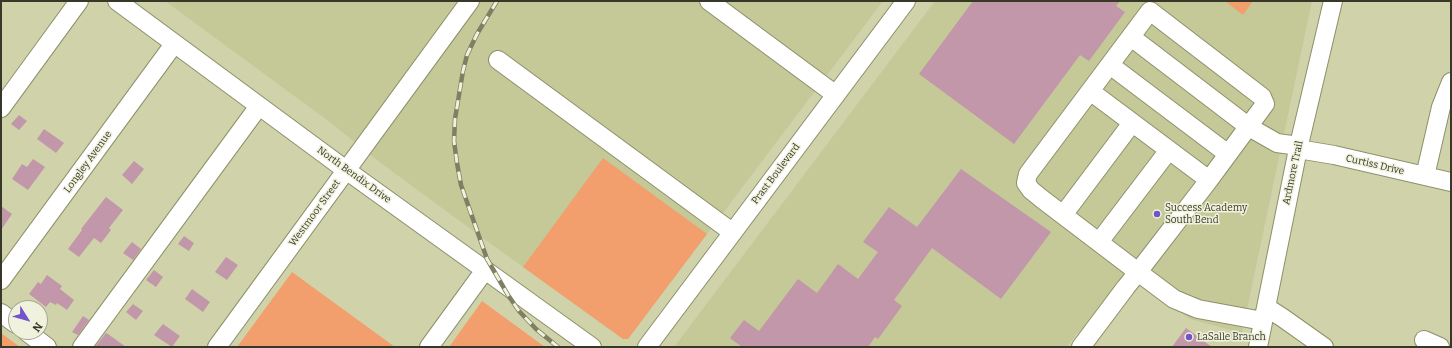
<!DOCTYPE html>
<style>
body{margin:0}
#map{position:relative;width:1452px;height:348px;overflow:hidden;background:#d0d3aa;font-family:Bitter,serif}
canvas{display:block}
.frame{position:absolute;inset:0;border:2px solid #373827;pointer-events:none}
.north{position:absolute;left:8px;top:300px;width:40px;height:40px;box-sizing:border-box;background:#f0f2dd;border:1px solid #a6a894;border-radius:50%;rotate:127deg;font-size:11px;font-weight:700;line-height:16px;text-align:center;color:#373827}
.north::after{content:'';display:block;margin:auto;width:14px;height:18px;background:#7353cc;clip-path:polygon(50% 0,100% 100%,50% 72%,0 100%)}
</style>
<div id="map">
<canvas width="1452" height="348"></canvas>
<div class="frame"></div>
<div class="north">N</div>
</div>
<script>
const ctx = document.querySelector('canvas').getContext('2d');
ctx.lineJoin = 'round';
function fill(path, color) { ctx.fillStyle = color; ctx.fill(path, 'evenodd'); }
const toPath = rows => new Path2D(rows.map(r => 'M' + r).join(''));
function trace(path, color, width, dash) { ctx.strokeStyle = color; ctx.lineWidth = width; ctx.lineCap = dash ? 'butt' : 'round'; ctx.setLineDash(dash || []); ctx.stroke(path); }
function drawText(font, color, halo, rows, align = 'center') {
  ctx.font = font + ' Bitter,serif'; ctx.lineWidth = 3; ctx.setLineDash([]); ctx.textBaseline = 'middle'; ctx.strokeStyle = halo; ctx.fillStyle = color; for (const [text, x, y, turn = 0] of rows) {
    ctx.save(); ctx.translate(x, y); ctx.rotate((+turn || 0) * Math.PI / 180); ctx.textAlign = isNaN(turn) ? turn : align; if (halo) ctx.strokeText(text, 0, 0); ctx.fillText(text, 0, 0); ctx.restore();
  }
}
fill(toPath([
 [165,1,883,1,628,339,623,339,491,244,378,161,331,123],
 [935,1,1312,1,1242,333,1190,319,1127,273,1081,334,1078,332,1067,347,674,347]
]), '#c5c998');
fill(toPath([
 [1225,1,1253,1,1243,15],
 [603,158,707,234,628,339,623,339,523,267],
 [292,272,395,347,237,347],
 [482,301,545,347,449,347],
 [1,333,20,347,1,347]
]), '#f29f6d');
fill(toPath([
 [973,1,1120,1,1116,6,1125,12,1089,61,1080,55,1014,144,919,74],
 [19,115,27,121,19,130,11,124],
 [44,129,64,143,56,153,37,139],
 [33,159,45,167,28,190,12,179,22,164,27,167],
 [134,161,144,169,132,184,122,175],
 [961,169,1051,232,1001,299,932,248,894,300,902,306,878,339,875,337,868,347,742,347,730,338,744,320,759,331,798,279,817,293,838,264,858,279,878,252,863,242,889,207,917,227],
 [106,197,123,210,109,228,111,230,101,243,94,238,79,257,68,249,82,230,81,229],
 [1,206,12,214,1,230],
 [184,236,194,243,189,251,178,244],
 [132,242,141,249,133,260,123,253],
 [226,257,238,265,227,280,215,272],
 [154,270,163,277,156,287,146,280],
 [47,275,62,286,60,289,74,300,67,310,57,303,56,305,50,302,46,307,29,294,38,282,41,284],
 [192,289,210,302,203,312,185,299],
 [133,304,143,311,136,320,126,312],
 [83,316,89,320,78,335,72,332],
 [163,324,180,336,172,347,154,335],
 [1186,328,1212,347,1172,347],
 [106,333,108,334,126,347,95,347]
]), '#c197a9');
const minor = toPath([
 [117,1,346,170,592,347],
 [709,1,836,95],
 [1131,37,1249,127,1277,143,1299,146],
 [498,60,732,232],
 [1110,65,1228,154],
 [1090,91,1209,180],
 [1,108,79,1],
 [1298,149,1334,155,1451,182],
 [1425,176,1441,107,1451,82],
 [1063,215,1132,123],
 [1099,242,1169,150],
 [1,280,174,44],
 [1266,307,1283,318,1324,347],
 [1,313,16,324],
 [27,332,47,347],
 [1424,340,1440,347],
 [82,347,259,106],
 [217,347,470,1],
 [429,347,485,270],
 [647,347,906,1],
 [1081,347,1126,287,1138,272,1209,180,1265,104,1262,97,1150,11,1028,174,1026,183,1031,190,1042,199,1138,272,1174,299,1198,309,1263,321],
 [1258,347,1298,149,1333,1]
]);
trace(minor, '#8d9069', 20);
trace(minor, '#fff', 18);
const rail = toPath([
 [497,1,477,34,467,55,463,71,455,119,454,141,457,163,461,185,487,259,508,295,519,311,536,329,558,347]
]);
trace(rail, '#7e8064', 4.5);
trace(rail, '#f0f2dd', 3, [9]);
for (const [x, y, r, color] of [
 [1157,214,4,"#7353cc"],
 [1189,337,4,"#7353cc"]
]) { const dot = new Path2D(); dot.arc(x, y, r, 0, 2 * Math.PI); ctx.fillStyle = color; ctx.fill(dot); trace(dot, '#f0f2dd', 1.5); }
drawText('10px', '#373827', '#f0f2dd', [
 ["Longley Avenue",88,162,-54],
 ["Curtiss Drive",1375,165,13],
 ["Ardmore Trail",1293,173,-78],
 ["Prast Boulevard",776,174,-53],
 ["North Bendix Drive",354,175,36],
 ["Westmoor Street",315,213,-54]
]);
drawText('10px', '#373827', '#f0f2dd', [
 ["Success Academy",1165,208],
 ["South Bend",1165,220],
 ["LaSalle Branch",1197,337]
], 'left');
</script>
